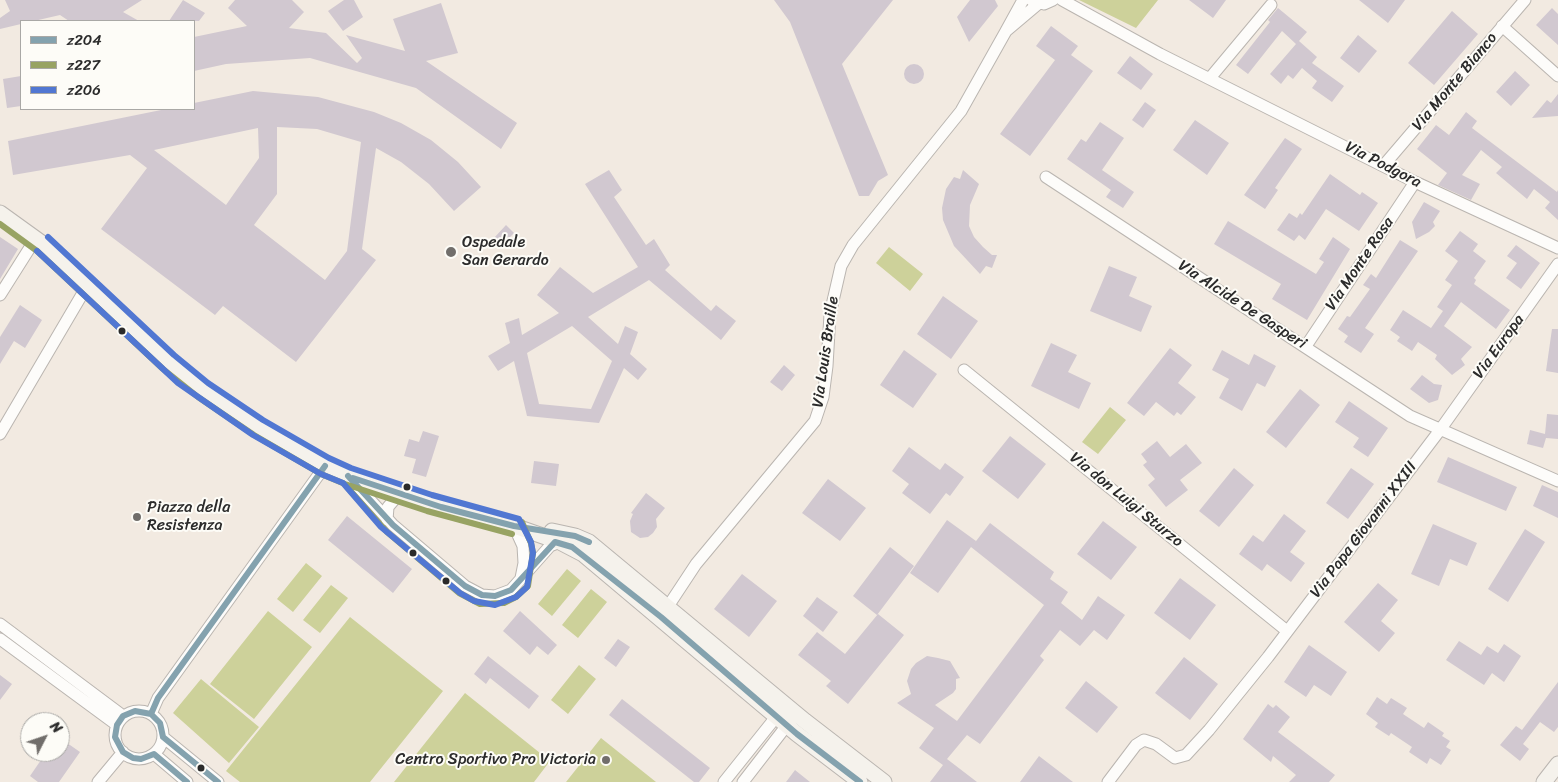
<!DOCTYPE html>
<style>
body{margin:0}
#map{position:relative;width:1558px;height:782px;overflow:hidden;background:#f2eae1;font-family:Sriracha,sans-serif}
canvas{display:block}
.legend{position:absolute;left:20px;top:20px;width:175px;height:90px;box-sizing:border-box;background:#fdfcf7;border:1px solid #a9a8a5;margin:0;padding:6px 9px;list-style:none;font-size:15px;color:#2b2b2b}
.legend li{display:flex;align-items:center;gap:10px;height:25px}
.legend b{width:25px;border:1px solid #a9a8a5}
.north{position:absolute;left:20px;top:712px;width:50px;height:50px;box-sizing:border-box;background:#fdfcf7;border:1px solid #a9a8a5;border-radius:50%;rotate:49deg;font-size:14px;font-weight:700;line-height:20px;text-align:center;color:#2b2b2b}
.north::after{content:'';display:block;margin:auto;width:18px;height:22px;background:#716e6b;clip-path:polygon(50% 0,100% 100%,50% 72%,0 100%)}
</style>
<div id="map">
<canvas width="1558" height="782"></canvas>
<ul class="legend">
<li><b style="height:6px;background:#84a2ae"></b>z204</li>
<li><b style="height:6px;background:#98a363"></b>z227</li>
<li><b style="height:6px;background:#5177d2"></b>z206</li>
</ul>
<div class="north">N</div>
</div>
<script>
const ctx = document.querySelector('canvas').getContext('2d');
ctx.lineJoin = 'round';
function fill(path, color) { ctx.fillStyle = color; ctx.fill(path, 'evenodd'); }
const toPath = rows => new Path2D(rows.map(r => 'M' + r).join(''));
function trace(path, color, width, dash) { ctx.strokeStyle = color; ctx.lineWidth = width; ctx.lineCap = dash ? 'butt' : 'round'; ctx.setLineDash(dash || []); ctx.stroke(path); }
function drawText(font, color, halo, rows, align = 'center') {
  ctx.font = font + ' Sriracha,sans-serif'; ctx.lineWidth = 4; ctx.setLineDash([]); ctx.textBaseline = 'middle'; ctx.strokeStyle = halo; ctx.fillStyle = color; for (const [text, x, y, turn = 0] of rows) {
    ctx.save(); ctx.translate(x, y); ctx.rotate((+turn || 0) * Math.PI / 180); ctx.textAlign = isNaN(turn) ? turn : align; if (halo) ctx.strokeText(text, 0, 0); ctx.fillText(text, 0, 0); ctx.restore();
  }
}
fill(toPath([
 [1079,0,1158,0,1136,28],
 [889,247,923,274,910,291,876,263],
 [1110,407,1126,420,1098,454,1082,442],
 [306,563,322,576,293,612,277,599],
 [567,569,581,581,552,616,538,604],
 [331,585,348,598,320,633,303,620],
 [591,589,607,602,578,638,562,625],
 [268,611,312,647,254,719,210,684],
 [350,617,443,691,370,782,240,782,226,771],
 [579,665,596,679,568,714,551,700],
 [201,679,259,727,229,763,173,713],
 [465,693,550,761,534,782,394,782],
 [601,738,656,782,566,782]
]), '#cdd19a');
fill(toPath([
 [5,0,142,0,123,12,139,21,69,21,60,15,34,21,21,21,21,24,0,29,0,18,10,11],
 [183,0,205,13,199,21,169,21],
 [235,0,292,0,304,12,289,28,326,33,357,63,362,58,346,35,405,51,393,19,441,3,458,53,426,61,517,123,501,149,416,88,310,58,226,64,194,71,194,37,247,26,228,8],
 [344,0,354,0,363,17,343,31,328,11],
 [774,0,893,0,842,64,888,175,878,181,869,196,859,196,790,22],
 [970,0,995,0,998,6,969,42,957,17],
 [1189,0,1226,0,1213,18],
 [1359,0,1405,0,1388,23],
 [1278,8,1307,32,1299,41,1317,57,1312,63,1344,86,1332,102,1312,88,1317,81,1302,68,1293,79,1288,75,1281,84,1270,74,1296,44,1282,31,1248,74,1236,65,1270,22,1268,20],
 [1552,8,1558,14,1558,45,1536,25],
 [1452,11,1478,34,1434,85,1408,63],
 [1051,26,1078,46,1071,55,1093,71,1030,156,1000,134,1055,60,1036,46],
 [1358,35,1377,51,1359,73,1340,58],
 [1130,56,1153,74,1141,90,1117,73],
 '904 74a10 10 0 1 1 20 0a10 10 0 1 1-20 0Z',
 [1515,71,1530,85,1511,106,1496,92],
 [21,76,21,106,7,108,3,79],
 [253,91,318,97,374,112,401,123,431,140,458,162,481,187,454,211,429,184,401,162,376,148,362,249,376,260,296,362,223,306,215,315,101,229,147,168,130,155,13,175,8,141,166,109,194,109,194,103],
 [277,127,317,129,361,142,347,251,325,280,254,225,277,194],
 [258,128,259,158,226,205,154,150],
 [1558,94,1558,116,1532,118,1547,100,1551,103],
 [1145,102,1156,110,1143,128,1132,120],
 [1466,112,1477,121,1472,128,1557,192,1558,190,1558,220,1545,208,1550,202,1534,189,1527,199,1496,173,1502,167,1481,150,1462,175,1480,184,1471,200,1438,185,1447,173,1417,149,1436,125,1449,135],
 [1195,120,1229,143,1207,175,1173,150],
 [1100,122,1124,138,1102,170,1134,192,1123,208,1106,197,1111,190,1067,159,1081,139,1086,142],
 [1285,138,1302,149,1275,188,1278,190,1265,209,1244,195],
 [609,170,622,190,614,197,646,245,654,239,670,265,665,270,711,311,716,305,736,321,721,340,649,280,588,317,618,344,625,326,638,332,630,354,647,369,638,380,624,368,599,423,527,416,514,361,498,371,488,356,510,343,505,323,519,318,522,335,559,313,537,295,560,267,593,293,638,267,585,184],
 [572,326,612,361,591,409,539,404,527,353],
 [963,170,979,184,970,205,969,226,974,237,983,247,992,255,997,255,992,268,986,266,980,274,954,246,943,220,942,208,946,189,954,177,960,179],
 [1330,174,1360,195,1362,192,1378,203,1359,231,1326,209,1305,240,1299,235,1294,241,1277,230,1289,213,1297,218,1300,213,1302,215],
 [1424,202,1440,211,1433,222,1435,226,1429,232,1416,239,1412,222],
 [1228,221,1316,274,1324,262,1319,259,1333,237,1350,249,1307,320,1272,299,1281,284,1214,244],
 [506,225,514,233,501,246,494,238],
 [1460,231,1478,244,1473,251,1486,261,1474,278,1476,280,1474,284,1510,310,1496,329,1461,302,1444,326,1472,347,1461,359,1465,365,1452,375,1435,359,1437,355,1418,342,1412,351,1397,341,1400,337,1390,330,1403,310,1431,328,1443,311,1437,307,1452,285,1445,280,1458,261,1445,251],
 [0,237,18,249,0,279],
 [1400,240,1418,251,1365,328,1374,334,1361,353,1344,342,1348,336,1338,329,1347,316,1350,317,1370,289,1363,285,1371,274,1376,278],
 [1516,245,1540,263,1521,289,1506,278,1517,263,1507,256],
 [1109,266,1137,277,1129,296,1152,306,1141,332,1090,311],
 [943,296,978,321,951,359,917,334],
 [20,305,42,320,25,348,14,341,0,364,0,337],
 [1552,329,1558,329,1558,373,1546,371],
 [1051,343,1077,355,1068,372,1091,383,1079,409,1031,386],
 [1170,348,1192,365,1178,383,1196,397,1181,415,1177,412,1174,416,1156,402,1144,416,1127,403],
 [904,350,937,374,913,408,880,385],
 [1222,350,1249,365,1254,354,1276,366,1265,387,1257,383,1242,411,1219,398,1229,379,1212,370],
 [784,365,795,375,782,391,770,382],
 [1422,375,1434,384,1442,385,1438,400,1429,403,1410,389],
 [1300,389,1320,405,1286,448,1266,432],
 [1349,401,1388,428,1368,457,1353,447,1359,438,1335,422],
 [1547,414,1558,415,1558,439,1546,438,1543,448,1527,444,1530,430,1545,434],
 [423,431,439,436,426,477,412,473,416,459,404,456,409,439,419,442],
 [1010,436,1046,464,1018,499,982,471],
 [1157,441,1170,457,1186,444,1202,463,1180,480,1188,490,1166,507,1148,485,1155,479,1143,465,1147,462,1141,454],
 [909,447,940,470,945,463,964,477,950,496,946,493,930,514,902,493,909,484,892,471],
 [1448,457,1517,487,1506,511,1437,482],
 [534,461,559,464,556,486,531,483],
 [1234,468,1254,485,1219,527,1199,511],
 [1351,468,1374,484,1348,519,1326,503],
 [828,479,866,508,840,541,802,513],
 [1542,485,1558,492,1558,518,1533,506],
 [646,493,665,508,656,519,657,527,653,533,648,537,640,538,631,532,630,521,633,514,631,513],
 [1284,514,1306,531,1290,552,1305,563,1291,582,1267,564,1262,571,1239,554,1253,535,1263,542],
 [347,516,412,569,393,593,328,540],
 [947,520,976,541,973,545,990,523,1054,572,1050,579,1068,592,1061,603,1082,620,1098,596,1125,615,1107,640,1094,630,1080,646,1060,630,1040,656,1044,660,980,744,967,735,947,759,977,782,930,782,943,765,919,748,934,728,897,703,911,694,907,681,911,669,916,663,927,656,938,658,950,661,960,678,956,679,956,689,953,693,935,705,957,721,1044,605,971,547,938,593,910,573],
 [1103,521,1137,547,1111,580,1077,554],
 [1433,524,1477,543,1467,566,1450,559,1439,586,1411,574],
 [1525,529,1545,542,1508,602,1488,589],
 [890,547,914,566,877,615,853,596],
 [742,574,777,601,749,637,714,609],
 [1180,578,1216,605,1190,640,1154,613],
 [1378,583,1398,600,1381,621,1395,633,1379,652,1344,622],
 [817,597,838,612,823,632,803,616],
 [520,611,557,645,548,655,537,646,530,655,503,631],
 [878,614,904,635,848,704,826,686,831,681,798,655,817,632,845,654],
 [618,639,630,647,616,667,604,658],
 [1459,641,1481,655,1487,646,1498,653,1504,644,1521,656,1504,682,1492,673,1484,685,1446,660],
 [1309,645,1347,672,1331,696,1314,685,1306,697,1284,682],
 [488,656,539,696,529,709,490,678,486,684,474,674],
 [1184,657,1218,684,1190,720,1155,693],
 [0,675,12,684,0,700],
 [1086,681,1118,707,1097,733,1065,708],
 [1558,682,1558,727,1554,732,1540,722,1523,744,1529,749,1520,761,1500,745,1516,726,1522,730],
 [1377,697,1387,704,1391,698,1407,708,1403,714,1424,728,1428,722,1444,733,1442,736,1450,741,1446,747,1451,750,1441,765,1430,758,1427,764,1409,752,1412,747,1391,733,1389,736,1375,727,1378,723,1366,714],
 [622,699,710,768,699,782,694,782,609,715],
 [1268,704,1273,708,1276,705,1290,717,1278,732,1335,775,1329,782,1289,782,1296,775,1273,756,1271,762,1243,739],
 [60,738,80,752,59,782,38,782,30,776,41,760,29,752,60,752],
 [1039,756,1073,782,1020,782],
 [795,770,810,782,786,782]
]), '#d1c8d0');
const street = toPath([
 [1023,0,1006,31,1038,4],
 [1062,0,1160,54,1415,182,1558,248],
 [1032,1,1044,4,1053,0],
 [1502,26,1558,76],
 [1210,78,1271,5],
 [1384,165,1525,0],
 [1046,177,1410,416,1558,481],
 [0,295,36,238],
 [1306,346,1415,182],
 [964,370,1287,631],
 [0,434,87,286],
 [350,478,393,525,465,586,482,595,495,596,511,590,550,546,560,542],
 [387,520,388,507,399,494],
 [514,526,523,546,524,563,521,578],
 [663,614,696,564,815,421,823,397,827,366,830,314,841,266,853,245,961,111,1006,31],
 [0,624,123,716],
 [0,639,117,725],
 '115 735a24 24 0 1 1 48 0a24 24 0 1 1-48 0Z',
 [151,714,158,698,325,466],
 [163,737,218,782],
 [154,754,187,782],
 [98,782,123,752],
 [724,782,780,712],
 [743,782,791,720],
 [1108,782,1136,745,1144,740,1156,744,1175,758,1186,755,1209,730,1268,657,1440,430,1558,264]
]);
const secondary = toPath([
 [0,213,43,244,168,362,203,390,258,427,325,466,348,476,429,503,514,526,560,542,583,554,797,734,860,782],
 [552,531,575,536,589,542,805,721,884,782],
 [1544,782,1558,764]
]);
trace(street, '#bab5b0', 13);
trace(secondary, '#bab5b0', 17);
trace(street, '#fdfcfa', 11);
trace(secondary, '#f5f2ec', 15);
trace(toPath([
 [348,476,393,525,465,586,482,595,495,596,511,590,555,542,572,547,661,617,797,734,860,782],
 [353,478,441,507,514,526,575,536,589,542],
 [151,714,158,698,325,466],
 [187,782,154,754,141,759,133,758,123,752,115,737,117,725,123,716,135,711,151,714,160,723,163,737,218,782]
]), '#84a2ae', 6);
trace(toPath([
 [0,224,37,251,163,369,198,397,254,435,321,474,345,484,427,511,512,534],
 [346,486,387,532,459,593,480,604,504,603,516,597,528,586,533,553,531,543,522,522]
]), '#98a363', 6);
trace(toPath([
 [37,251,178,383,253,435,321,474,343,483,381,527,460,593,474,601,495,605,516,597,527,587,533,553,531,542,519,519,432,495,351,468,329,458,263,420,208,383,174,355,48,237]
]), '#5177d2', 6);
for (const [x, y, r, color] of [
 [451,252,6,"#716e6b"],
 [122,331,4.5,"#2b2b2b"],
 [407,487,4.5,"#2b2b2b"],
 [137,517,5,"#716e6b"],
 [413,553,4.5,"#2b2b2b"],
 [446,581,4.5,"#2b2b2b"],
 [606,760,5,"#716e6b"],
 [201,768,4.5,"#2b2b2b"]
]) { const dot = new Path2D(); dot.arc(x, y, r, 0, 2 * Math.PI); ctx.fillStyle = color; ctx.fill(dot); trace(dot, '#fdfcf7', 2); }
drawText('16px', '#2b2b2b', '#fdfcf7', [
 ["Via Monte Bianco",1455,82,-50],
 ["Via Podgora",1383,165,27],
 ["Via Monte Rosa",1360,264,-56],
 ["Via Alcide De Gasperi",1242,305,33],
 ["Via Europa",1499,347,-54],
 ["Via Louis Braille",826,352,-82],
 ["Via don Luigi Sturzo",1126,500,39],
 ["Via Papa Giovanni XXIII",1364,530,-53]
]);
drawText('16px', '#2b2b2b', '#fdfcf7', [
 ["Ospedale",462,243],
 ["San Gerardo",462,261],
 ["Piazza della",147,508],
 ["Resistenza",147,526],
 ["Centro Sportivo Pro Victoria",596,760,"right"]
], 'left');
</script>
